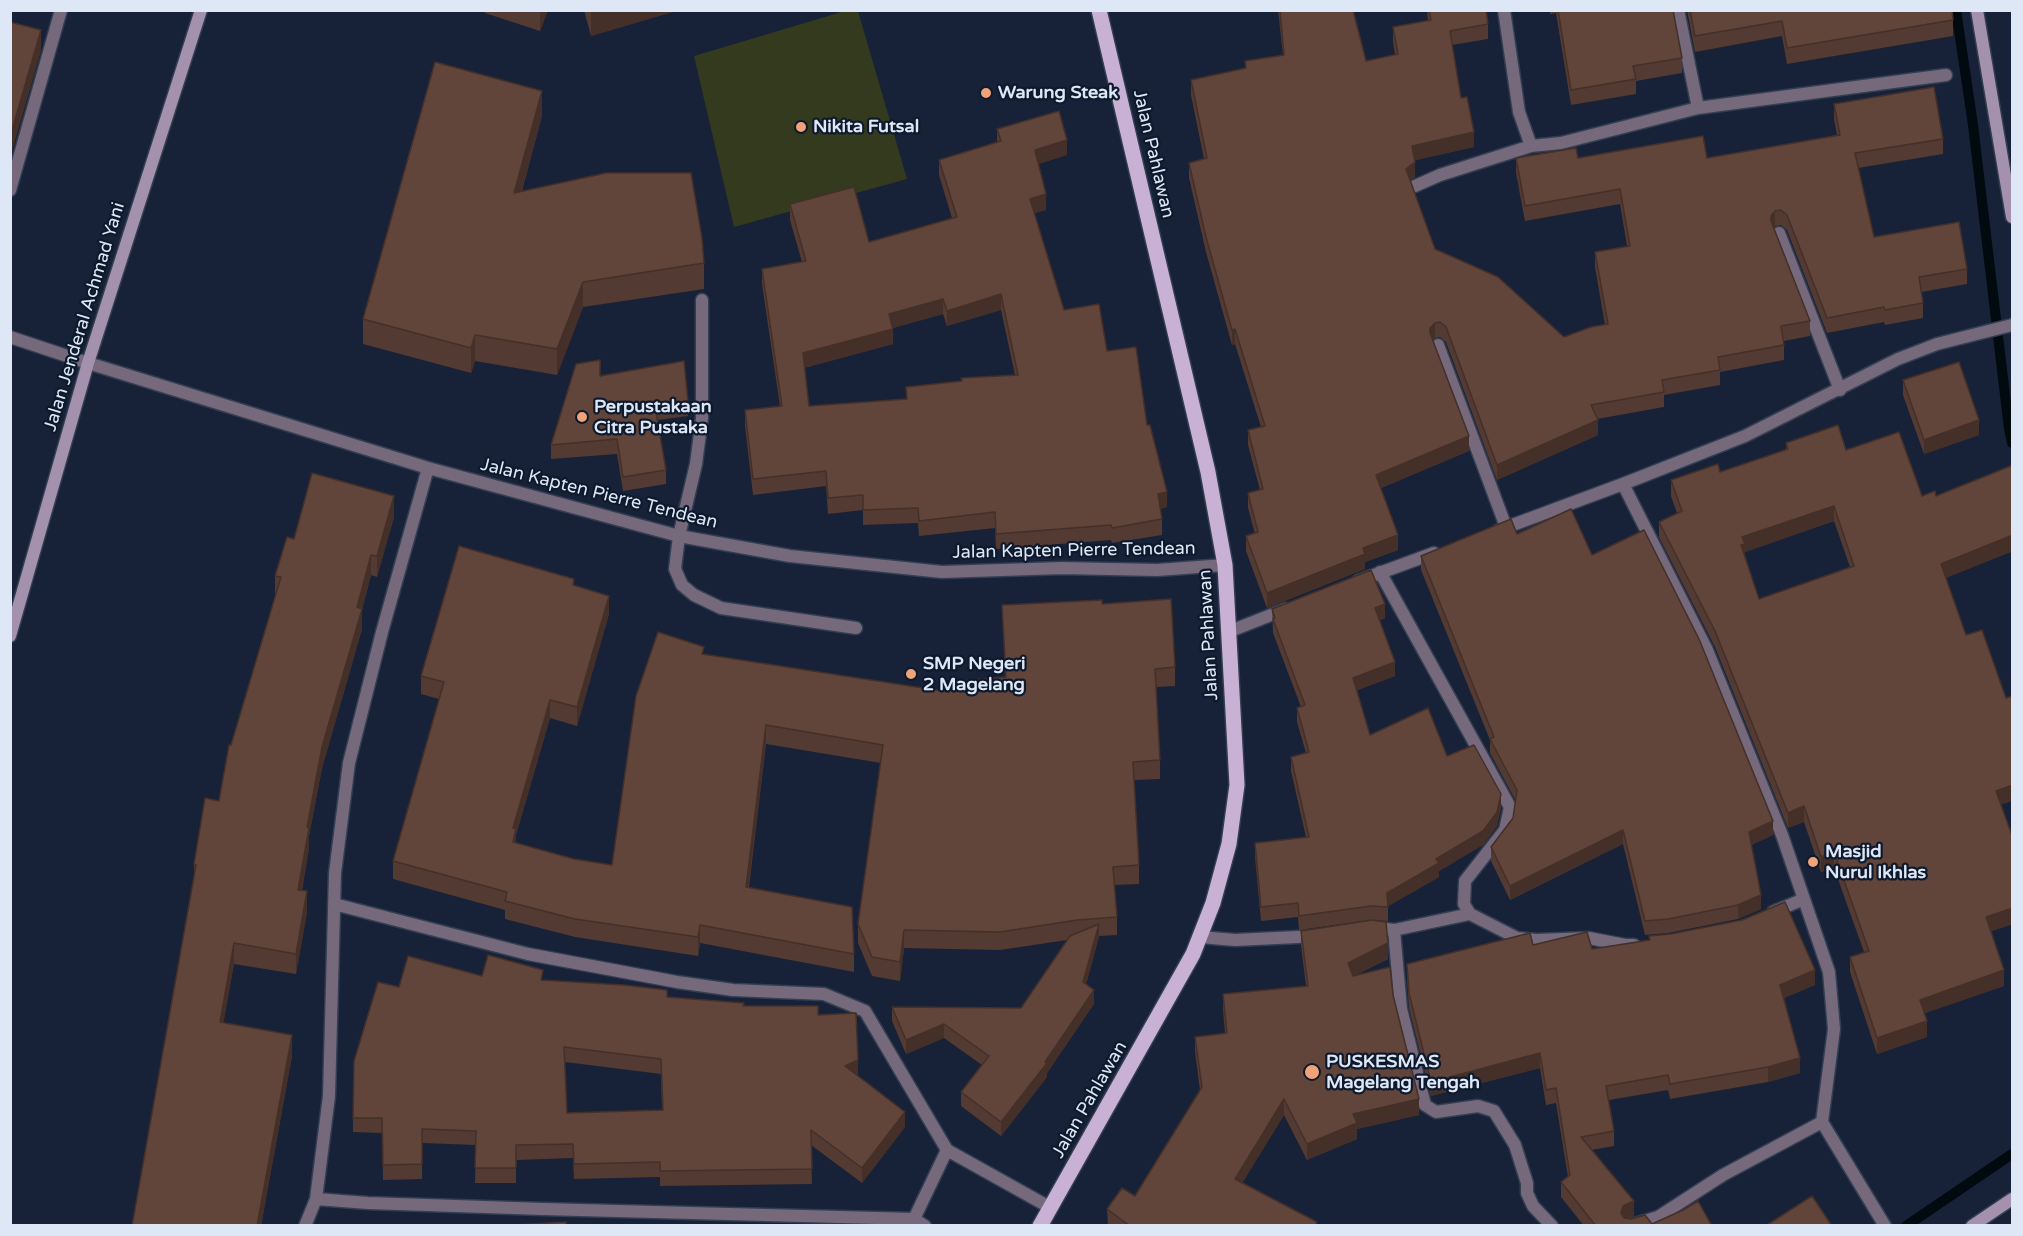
<!DOCTYPE html>
<style>
body{margin:0}
#map{position:relative;width:2023px;height:1236px;overflow:hidden;background:#172238;font-family:"Varela Round",sans-serif}
canvas{display:block}
.frame{position:absolute;inset:0;border:12px solid #dee7f5;pointer-events:none}
</style>
<div id="map">
<canvas width="2023" height="1236"></canvas>
<div class="frame"></div>
</div>
<script>
const ctx = document.querySelector('canvas').getContext('2d');
ctx.lineJoin = 'round';
function fill(path, color) { ctx.fillStyle = color; ctx.fill(path, 'evenodd'); }
const toPath = rows => new Path2D(rows.map(r => 'M' + r).join(''));
function trace(path, color, width, dash) { ctx.strokeStyle = color; ctx.lineWidth = width; ctx.lineCap = dash ? 'butt' : 'round'; ctx.setLineDash(dash || []); ctx.stroke(path); }
function drawText(font, color, halo, rows, align = 'center') {
  ctx.font = font + ' "Varela Round",sans-serif'; ctx.lineWidth = 4.5; ctx.setLineDash([]); ctx.textBaseline = 'middle'; ctx.strokeStyle = halo; ctx.fillStyle = color; for (const [text, x, y, turn = 0] of rows) {
    ctx.save(); ctx.translate(x, y); ctx.rotate((+turn || 0) * Math.PI / 180); ctx.textAlign = isNaN(turn) ? turn : align; if (halo) ctx.strokeText(text, 0, 0); ctx.fillText(text, 0, 0); ctx.restore();
  }
}
fill(toPath([
 [845,11,858,11,907,179,734,227,694,56]
]), '#343a1d');
trace(toPath([
 [1956,10,1973,125,2009,429,2012,443],
 [1906,1226,2012,1154]
]), '#000a0f', 10);
const service = toPath([
 [10,190,61,10],
 [702,300,702,418,696,464,679,536,675,569,682,585,694,595,721,608,856,628]
]);
const minor = toPath([
 [1504,10,1519,112,1531,146,1561,143,1698,108,1946,75],
 [1678,10,1698,108],
 [1415,186,1440,175,1531,146],
 [1779,233,1840,390],
 [10,337,88,363,428,468,679,536,790,556,942,572,1062,568,1157,570,1225,565],
 [1438,345,1506,527],
 [428,468,382,632,349,763,335,873,329,1096,316,1199,368,1203,543,1209,914,1219],
 [1623,484,1707,650,1782,835,1829,972,1834,1029,1822,1122,1723,1175,1658,1217,1629,1226],
 [1499,530,1623,484,1745,436,1898,359,1937,344,2012,325],
 [1380,572,1510,807,1505,830,1465,881,1464,904,1470,914,1517,938,1536,940,1589,938,1625,945,1634,945],
 [1358,581,1434,553],
 [1228,632,1286,609],
 [334,904,528,954,677,982,733,990,824,994,865,1011,947,1150],
 [1773,912,1804,899],
 [1386,929,1394,930,1470,914],
 [1394,930,1401,1009,1425,1105,1436,1112,1478,1106,1494,1111,1515,1145,1527,1183,1527,1193,1533,1206,1552,1226],
 [1200,937,1235,940,1318,936],
 [1822,1122,1885,1226],
 [305,1226,316,1199],
 [925,1226,914,1219,947,1150,1051,1208]
]);
const secondary = toPath([
 [1977,10,2012,217],
 [10,636,88,363,201,10],
 [1972,1226,2012,1199]
]);
const primary = toPath([
 [1040,1226,1193,954,1213,903,1229,844,1237,785,1225,565,1208,472,1099,10]
]);
trace(service, '#333e52', 15);
trace(minor, '#333e52', 15);
trace(secondary, '#333e52', 15);
trace(primary, '#333e52', 18);
trace(service, '#75697b', 12);
trace(minor, '#75697b', 12);
trace(secondary, '#a491ad', 12);
trace(primary, '#c8b1d5', 15);
fill(toPath([
 [485,10,548,10,540,31,485,13],
 [584,10,679,10,591,36],
 [1278,10,1353,10,1366,61,1395,55,1393,42,1393,27,1428,21,1427,10,1486,10,1488,24,1488,39,1452,45,1461,98,1474,147,1415,160,1415,177,1410,180,1435,249,1564,337,1605,325,1595,267,1595,252,1627,246,1620,204,1525,221,1516,173,1516,158,1707,158,1837,135,1834,119,1834,104,1943,139,1943,154,1858,168,1874,237,1967,269,1967,284,1921,292,1923,303,1923,318,1885,325,1884,322,1827,333,1787,230,1781,225,1775,226,1774,228,1810,321,1810,336,1784,341,1784,360,1720,372,1720,385,1664,395,1664,407,1597,419,1598,435,1497,480,1446,342,1440,337,1435,338,1433,340,1469,451,1381,488,1398,550,1365,562,1365,569,1267,608,1246,551,1246,536,1255,534,1248,508,1248,493,1260,490,1248,445,1248,430,1261,427,1235,344,1232,345,1206,252,1189,178,1189,163,1204,159,1191,95,1191,80,1245,69,1245,61,1283,55],
 [1550,10,1673,10,1682,58,1682,73,1636,81,1636,94,1571,105,1556,13,1550,14],
 [1687,10,1952,10,1953,20,1953,36,1787,64,1782,36,1695,52],
 [542,116,522,191,704,263,704,289,583,307,557,375,475,361,471,373,363,344,363,319],
 [997,129,1067,155,1038,164,1046,210,1034,213,1064,310,1107,351,1147,425,1167,507,1160,509,1162,519,1162,535,1112,543,1111,540,996,549,995,528,919,536,918,523,863,525,863,510,828,514,826,486,753,495,745,426,745,410,780,406,762,284,762,269,802,262,790,220,790,204,869,242,952,218,939,175,939,160,997,142],
 [1001,310,1015,375,906,387,906,399,809,406,804,368,893,344,893,328,943,314,947,326],
 [600,376,688,402,688,416,657,420,666,470,666,484,623,491,617,454,551,459,551,445],
 [1903,380,1979,435,1924,454,1903,395],
 [1786,443,1846,450,1922,496,1936,496,2013,465,2013,551,1945,578,2001,805,2013,838,2013,924,1991,931,2004,986,1924,1013,1927,1037,1877,1054,1850,972,1850,957,1864,952,1834,868,1821,872,1804,822,1788,828,1715,647,1659,537,1659,522,1677,513,1671,496,1671,480,1720,472,1786,450],
 [1834,521,1850,567,1759,599,1745,555,1745,552],
 [394,517,377,577,371,575,362,610,362,629,322,768,309,836,309,848,302,891,307,912,296,974,234,964,223,1023,292,1056,261,1226,194,877,194,864,219,801,231,745,275,596,275,576,294,539],
 [1517,534,1592,555,1773,835,1751,845,1761,909,1738,919,1668,933,1645,935,1623,844,1510,900,1491,861,1491,847,1513,818,1516,801,1490,753,1490,740,1421,570,1421,556],
 [574,586,609,614,577,726,550,718,516,835,516,843,574,859,612,865,704,654,948,692,948,682,1005,677,1002,605,1102,604,1175,667,1175,686,1156,687,1160,760,1160,779,1134,780,1139,865,1139,884,1114,885,1117,917,1117,935,1099,936,1086,984,1094,1004,1047,1073,1047,1077,1001,1136,961,1106,961,1092,982,1065,944,1038,906,1054,892,1021,892,1007,1021,1008,1067,940,1000,950,904,948,900,981,872,976,858,943,858,924,881,763,766,744,749,887,854,954,854,972,700,943,698,956,575,937,505,919,505,910,393,879,393,861,439,699,421,694,421,676],
 [1272,609,1385,618,1380,620,1395,676,1357,690,1370,735,1447,756,1501,808,1497,826,1483,845,1439,871,1439,877,1388,906,1388,921,1371,920,1299,930,1298,917,1261,921,1255,857,1255,843,1306,837,1291,771,1291,757,1306,753,1297,722,1297,708,1301,707,1273,633],
 [1301,931,1388,959,1353,976,1393,995,1419,1115,1357,1129,1357,1139,1307,1160,1284,1115,1242,1183,1317,1226,1108,1226,1107,1209,1135,1196,1200,1090,1195,1052,1195,1037,1225,1033,1223,1010,1223,994,1306,986,1301,946],
 [1649,936,1815,985,1783,998,1800,1073,1768,1082,1670,1099,1668,1090,1609,1100,1614,1131,1614,1146,1592,1150,1634,1216,1628,1219,1652,1224,1712,1226,1584,1226,1561,1197,1561,1182,1568,1177,1556,1103,1546,1105,1540,1068,1431,1096,1409,1008,1407,979,1407,964,1533,945,1592,949,1649,940],
 [482,976,543,980,667,997,818,1015,857,1075,905,1127,862,1183,811,1145,812,1184,660,1186,660,1177,574,1179,573,1158,516,1160,516,1183,475,1183,476,1145,422,1143,422,1179,383,1180,382,1133,353,1132,353,1118,399,987],
 [565,1062,661,1074,662,1110,567,1113]
]), '#533a32');
fill(toPath([
 [540,10,548,10,540,31],
 [591,10,679,10,591,36],
 [41,30,41,51,10,158,10,137],
 [542,91,542,116,514,218,514,193],
 [1474,132,1474,147,1412,161,1412,146],
 [1067,140,1067,155,1035,165,1035,150],
 [1415,162,1415,177,1406,183,1406,169],
 [1046,194,1046,210,1030,214,1030,199],
 [1775,211,1775,226,1771,231,1771,216],
 [583,282,583,307,557,375,557,349],
 [1001,294,1001,310,947,326,947,311],
 [943,299,943,314,889,329,889,314],
 [1435,323,1435,338,1430,343,1430,328],
 [893,329,893,344,803,368,803,353],
 [1235,329,1235,344,1232,345,1232,330],
 [475,335,475,361,471,373,471,348],
 [1598,420,1598,435,1497,480,1497,465],
 [1979,420,1979,435,1924,454,1924,440],
 [1469,436,1469,451,1376,490,1376,475],
 [1167,492,1167,507,1158,510,1158,494],
 [394,496,394,517,377,577,377,556],
 [1834,506,1834,521,1745,552,1745,559,1741,545,1742,537],
 [1398,535,1398,550,1365,562,1365,569,1267,608,1267,593,1363,548],
 [2013,535,2013,551,1941,580,1941,564],
 [371,555,371,575,362,610,362,629,322,768,309,836,309,848,298,910,298,890,307,827,322,747,357,607],
 [609,596,609,614,577,726,577,707],
 [1385,604,1385,618,1375,622,1375,608],
 [1395,662,1395,676,1353,692,1353,678],
 [550,700,550,718,516,835,516,847,513,860,513,828],
 [766,725,766,744,746,905,746,887],
 [2013,785,2013,801,1996,806,1996,791],
 [1501,794,1501,808,1497,826,1483,845,1439,871,1439,877,1387,907,1387,893,1436,859],
 [1804,806,1804,822,1788,828,1788,813],
 [1773,821,1773,835,1749,846,1749,832],
 [1623,830,1623,844,1510,900,1510,886],
 [1834,852,1834,868,1821,872,1821,857],
 [307,891,307,912,296,974,296,954],
 [1761,895,1761,909,1738,919,1738,905],
 [2013,908,2013,924,1986,933,1986,917],
 [1099,924,1099,937,1083,996,1083,982],
 [700,925,700,943,698,956,698,937],
 [904,930,904,948,900,981,900,962],
 [234,943,234,964,220,1043,220,1022],
 [1388,943,1388,959,1348,979,1348,963],
 [1815,970,1815,985,1780,1000,1780,985],
 [2004,970,2004,986,1920,1015,1920,1000],
 [1094,990,1094,1004,1047,1073,1047,1077,1001,1136,1001,1122,1045,1062],
 [1927,1021,1927,1037,1877,1054,1877,1038],
 [944,1024,944,1038,906,1054,906,1040],
 [292,1035,292,1056,261,1226,257,1226],
 [1540,1053,1540,1068,1431,1096,1431,1082],
 [1800,1058,1800,1073,1768,1082,1768,1067],
 [858,1060,858,1075,845,1080,845,1066],
 [1284,1099,1284,1115,1235,1195,1235,1179],
 [1419,1099,1419,1115,1357,1129,1357,1139,1307,1160,1307,1144,1353,1114],
 [905,1112,905,1127,862,1183,862,1168],
 [1634,1201,1634,1216,1623,1221,1621,1213,1623,1206]
]), '#443029');
const building = toPath([
 [1280,10,1353,10,1366,61,1398,54,1393,27,1431,20,1429,10,1486,10,1488,24,1450,31,1461,98,1467,97,1474,132,1412,146,1415,162,1406,169,1435,249,1498,277,1564,337,1591,327,1608,324,1595,252,1630,246,1620,189,1525,206,1516,158,1576,148,1578,158,1703,136,1707,158,1840,135,1834,104,1934,87,1943,139,1855,153,1874,237,1959,222,1967,269,1919,277,1923,303,1885,310,1884,307,1827,318,1787,215,1781,210,1775,211,1771,216,1771,221,1810,321,1781,326,1784,345,1718,357,1720,370,1662,380,1664,392,1591,405,1598,420,1497,465,1446,327,1440,322,1435,323,1430,328,1430,333,1469,436,1376,475,1398,535,1363,548,1365,554,1267,593,1246,536,1258,532,1248,493,1263,489,1248,430,1265,426,1235,329,1232,330,1206,237,1189,163,1207,158,1191,80,1246,68,1245,61,1284,55,1280,10],
 [1558,10,1673,10,1682,58,1633,66,1636,79,1571,90,1558,10],
 [1690,10,1952,10,1953,20,1787,48,1782,21,1695,36,1690,10],
 [10,22,41,30,10,137,10,22],
 [435,62,542,91,514,193,606,173,691,173,702,238,704,263,583,282,557,349,475,335,471,348,363,319,435,62],
 [1059,111,1067,140,1035,150,1046,194,1030,199,1064,310,1099,304,1107,351,1136,347,1147,425,1150,425,1167,492,1158,494,1162,519,1112,528,1111,525,996,534,995,512,919,521,918,508,863,510,863,495,828,498,826,471,753,479,745,410,782,406,762,269,806,261,790,204,854,187,869,242,957,217,939,160,1001,141,997,129,1059,111],
 [1001,294,1018,375,961,378,962,381,906,387,907,399,809,406,803,353,893,329,889,314,943,299,947,311,1001,294],
 [600,360,600,376,684,361,688,402,655,406,666,470,623,477,617,439,551,445,576,364,600,360],
 [1959,362,1979,420,1924,440,1903,380,1959,362],
 [1838,425,1846,450,1899,432,1922,496,1935,491,1936,496,2013,465,2013,535,1941,564,1966,635,1982,630,2006,698,2013,696,2013,785,1996,791,2013,838,2013,908,1986,917,2004,970,1920,1000,1927,1021,1877,1038,1850,957,1869,951,1834,852,1821,857,1804,806,1788,813,1715,631,1659,522,1682,511,1671,480,1718,464,1720,472,1788,449,1786,443,1838,425],
 [1834,506,1854,566,1759,599,1741,545,1745,544,1742,537,1834,506],
 [312,473,394,496,377,556,371,555,357,607,362,609,322,747,307,827,309,828,298,890,307,891,296,954,234,943,220,1022,292,1035,257,1226,132,1226,196,865,194,864,205,798,219,801,229,745,231,745,281,577,275,576,287,537,294,539,312,473],
 [1571,509,1592,555,1644,530,1699,639,1773,821,1749,832,1761,895,1738,905,1668,919,1645,921,1623,830,1510,886,1491,847,1513,818,1517,790,1490,739,1494,737,1421,556,1511,519,1517,534,1571,509],
 [459,546,574,579,573,585,609,596,577,707,550,700,513,828,516,829,513,842,574,859,612,865,636,696,658,632,704,647,702,654,949,692,948,682,1006,677,1002,605,1102,600,1102,604,1171,599,1175,667,1155,669,1160,760,1133,762,1139,865,1113,867,1117,917,1077,920,1000,932,904,930,900,962,872,957,858,924,883,745,766,725,746,887,852,907,854,954,700,925,698,937,575,919,505,901,507,892,393,861,444,682,421,676,459,546],
 [1371,570,1385,604,1375,608,1395,662,1353,678,1370,735,1428,708,1447,756,1474,745,1501,794,1497,812,1483,831,1436,859,1439,863,1387,893,1388,907,1371,906,1299,916,1298,903,1261,907,1255,843,1309,837,1291,757,1309,752,1297,708,1305,705,1273,619,1275,618,1272,609,1371,570],
 [1785,902,1815,970,1780,985,1800,1058,1768,1067,1670,1084,1668,1075,1606,1086,1614,1131,1581,1137,1634,1201,1623,1206,1621,1213,1624,1218,1631,1219,1645,1215,1652,1224,1683,1210,1698,1201,1712,1226,1596,1226,1561,1182,1570,1175,1556,1088,1546,1090,1540,1053,1431,1082,1409,993,1407,964,1530,933,1533,945,1587,932,1592,949,1650,940,1649,936,1671,934,1742,920,1785,902],
 [1372,920,1386,922,1388,943,1348,963,1353,976,1390,967,1393,995,1419,1099,1353,1114,1357,1123,1307,1144,1284,1099,1235,1179,1317,1222,1315,1226,1130,1226,1107,1209,1122,1188,1135,1196,1202,1087,1195,1037,1227,1033,1223,994,1308,986,1301,931,1372,920],
 [1099,924,1083,982,1094,990,1045,1062,1047,1063,1001,1122,961,1092,989,1056,944,1024,906,1040,892,1007,1021,1008,1070,936,1099,924],
 [488,955,543,970,541,980,624,985,667,990,667,997,744,1003,743,1006,818,1006,818,1015,856,1013,858,1060,845,1066,905,1112,862,1168,811,1130,812,1169,660,1171,660,1162,574,1164,573,1144,516,1145,516,1168,475,1168,476,1131,422,1129,422,1164,383,1165,382,1118,353,1118,354,1061,378,982,399,987,408,956,482,976,488,955],
 [564,1047,661,1059,663,1110,567,1113,564,1047],
 [1812,1196,1832,1226,1767,1226,1767,1225,1812,1196],
 [566,1222,566,1226,497,1226,566,1222]
]);
fill(building, '#61443a');
trace(building, '#443029', 1.5);
for (const [x, y, r, color] of [
 [986,93,6,"#f0a279"],
 [801,127,6,"#f0a279"],
 [582,417,6,"#f0a279"],
 [911,674,6,"#f0a279"],
 [1813,862,6,"#f0a279"],
 [1312,1072,8,"#f0a279"]
]) { const dot = new Path2D(); dot.arc(x, y, r, 0, 2 * Math.PI); ctx.fillStyle = color; ctx.fill(dot); trace(dot, '#0d192d', 2); }
drawText('bold 18px', '#dee7f5', '#0d192d', [
 ["Warung Steak",998,93],
 ["Nikita Futsal",813,127],
 ["Perpustakaan",594,407],
 ["Citra Pustaka",594,428],
 ["SMP Negeri",923,664],
 ["2 Magelang",923,685],
 ["Masjid",1825,852],
 ["Nurul Ikhlas",1825,873],
 ["PUSKESMAS",1326,1062],
 ["Magelang Tengah",1326,1083]
], 'left');
drawText('18px', '#dee7f5', '#0d192d', [
 ["Jalan Pahlawan",1153,154,77],
 ["Jalan Jenderal Achmad Yani",85,317,-73],
 ["Jalan Kapten Pierre Tendean",599,494,14],
 ["Jalan Kapten Pierre Tendean",1074,551,-1],
 ["Jalan Pahlawan",1209,635,-93],
 ["Jalan Pahlawan",1090,1100,-60]
]);
</script>
